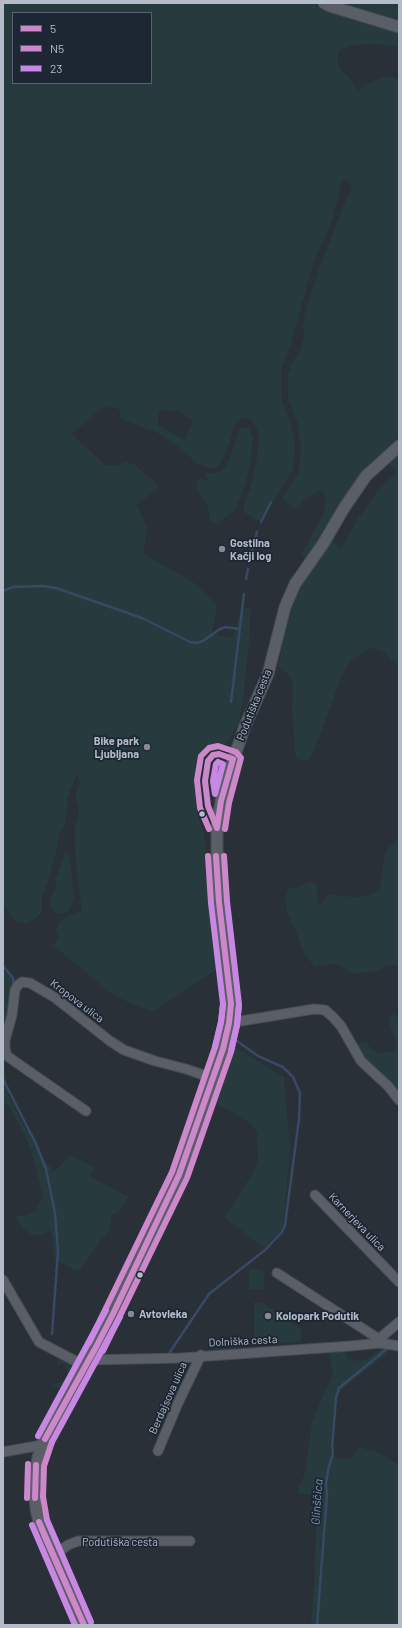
<!DOCTYPE html>
<meta charset="utf-8">
<style>
body{margin:0}
#map{position:relative;width:402px;height:1628px;overflow:hidden;background:#2a3038;font-family:Barlow,sans-serif}
canvas{display:block}
.frame{position:absolute;inset:0;border:4px solid #b4bcc9;pointer-events:none}
.legend{position:absolute;left:12px;top:12px;width:140px;height:72px;box-sizing:border-box;background:#1d2633;border:1px solid #59626f;margin:0;padding:5px 7px;list-style:none;font-size:12px;color:#b4bcc9}
.legend li{display:flex;align-items:center;gap:8px;height:20px}
.legend b{width:20px;border:1px solid #59626f}
</style>
<div id="map">
<canvas width="402" height="1628"></canvas>
<div class="frame"></div>
<ul class="legend">
<li><b style="height:5px;background:#cc88cb"></b>5</li>
<li><b style="height:5px;background:#cc88cb"></b>N5</li>
<li><b style="height:5px;background:#c787e3"></b>23</li>
</ul>
</div>
<script>
const context = document.querySelector('canvas').getContext('2d');
context.lineJoin = 'round';
function fillPath(path, color) { context.fillStyle = color; context.fill(path, 'evenodd'); }
const toPath = rows => new Path2D(rows.map(r => 'M' + r).join(''));
function strokePath(path, color, width, dash) { context.strokeStyle = color; context.lineWidth = width; context.lineCap = dash ? 'butt' : 'round'; context.setLineDash(dash || []); context.stroke(path); }
function write(font, color, halo, rows, align = 'center') {
  context.font = font + ' Barlow,sans-serif'; context.lineWidth = 3.5; context.setLineDash([]); context.textBaseline = 'middle'; context.strokeStyle = halo; context.fillStyle = color; for (const [text, x, y, turn = 0] of rows) {
    context.save(); context.translate(x, y); context.rotate((+turn || 0) * Math.PI / 180); context.textAlign = isNaN(turn) ? turn : align; if (halo) context.strokeText(text, 0, 0); context.fillText(text, 0, 0); context.restore();
  }
}
fillPath(toPath([
 [3,3,314,3,317,6,331,12,399,30,399,47,376,44,352,45,339,51,337,59,342,72,348,76,358,91,366,85,384,77,399,78,399,436,392,444,361,472,336,508,326,529,308,557,304,557,302,553,324,512,326,499,322,491,317,492,307,497,299,506,294,509,282,499,299,471,301,446,297,422,288,398,288,374,292,362,300,351,304,338,303,324,307,306,319,269,345,202,353,186,343,178,332,221,313,264,291,343,281,371,282,400,291,424,295,446,293,469,263,519,258,521,244,512,244,505,253,479,257,458,259,438,256,426,250,419,244,418,239,420,234,425,229,444,221,462,217,467,209,468,196,463,184,451,158,433,125,421,120,417,120,410,114,407,101,408,72,434,105,465,116,466,126,462,134,464,159,486,137,505,147,529,143,553,194,583,217,606,212,634,233,638,241,607,250,609,250,633,243,699,239,723,227,743,204,751,201,755,196,768,196,789,198,815,204,836,222,966,153,1011,132,1004,112,994,53,945,58,938,58,932,56,930,59,923,66,917,82,911,77,873,75,847,75,827,78,818,79,808,75,795,80,782,77,775,68,797,65,825,59,834,56,852,45,891,42,895,42,911,37,917,27,924,21,923,15,921,5,907,3,901],
 [13,13,151,13,151,83,13,83],
 [158,410,178,411,193,420,185,440,158,425],
 [343,3,399,3,399,21,378,14],
 [247,427,250,430,253,439,249,470,242,494,236,509,217,524,213,523,210,520,208,506,206,502,199,494,196,482,199,478,208,481,206,473,217,473,223,470,229,460,238,434,241,428],
 [399,454,399,668,384,652,371,648,352,659,343,673,313,753,308,760,301,761,296,758,295,749,292,705,293,693,292,680,289,675,278,666,283,641,292,607,299,586,318,563,331,540,341,549,357,520,376,493,396,473,388,463],
 [216,762,222,763,223,766,215,799,212,795,210,781,212,766],
 [399,839,399,967,395,965,386,966,376,971,360,973,351,973,340,965,329,964,315,967,304,953,296,931,287,913,285,898,289,888,298,888,310,881,317,884,317,902,321,904,329,894,352,897,370,895,380,889,385,852,396,840],
 [65,852,68,853,70,858,74,896,71,907,67,912,59,914,56,913,52,909,50,904,53,892,56,887,56,878],
 [3,970,11,976,13,989,11,1008,3,1033],
 [394,1014,399,1019,399,1095,367,1063,357,1046,360,1042,365,1043,368,1044,371,1050,374,1049,379,1054,394,1051,397,1047,389,1021,390,1016],
 [235,1047,284,1077,290,1148,285,1209,282,1229,264,1248,225,1218,258,1164,257,1133,252,1125,233,1112,209,1102,227,1052,233,1053],
 [3,1054,9,1097,27,1131,33,1132,44,1159,54,1172,70,1155,95,1168,90,1176,128,1197,118,1213,112,1214,109,1230,78,1272,55,1259,51,1230,39,1235,33,1236,22,1227,15,1216,26,1216,36,1211,40,1200,44,1198,31,1151,25,1136,11,1109,3,1101],
 [249,1268,264,1272,264,1289,249,1290],
 [254,1302,263,1303,301,1329,301,1342,254,1345],
 [387,1346,389,1349,388,1351,382,1358,342,1389,338,1397,334,1415,330,1447,332,1455,340,1459,354,1457,359,1447,377,1452,399,1465,399,1625,311,1625,314,1586,317,1505,314,1498,310,1495,301,1494,297,1492,305,1473,312,1422,323,1396,333,1375,329,1351,347,1352,347,1358,357,1361,365,1360,384,1347],
 [61,1358,70,1362,74,1373,68,1384,60,1388,52,1386,65,1379,68,1372,63,1363,58,1366,58,1361]
]), '#273a3e');
strokePath(toPath([
 [261,522,271,502],
 [249,563,257,532],
 [246,579,248,569],
 [3,591,13,587,42,586,56,588,142,618,190,642,196,643,203,641,220,629,226,627,239,629],
 [231,702,244,594],
 [3,966,13,978,13,988],
 [3,1079,36,1144,46,1169,55,1213,58,1251,52,1334],
 [170,1352,209,1294,265,1250,282,1232,285,1225,299,1119,300,1093,293,1077,283,1067,258,1056,237,1041],
 [317,1625,327,1494,326,1483,329,1466,333,1454,332,1447,336,1398,339,1388,389,1347]
]), '#384963', 2.5);
const minor = toPath([
 [229,1023,314,1009,325,1010,333,1017,341,1026,361,1061,388,1086,399,1100],
 [86,1111,7,1056,5,1049,5,1040,12,1015,15,990,18,985,22,982,30,983,54,997,110,1041,124,1050,155,1061,186,1069,212,1078],
 [315,1195,399,1282],
 [277,1273,379,1339],
 [3,1280,39,1342,85,1366],
 [380,1343,379,1339,399,1322],
 [88,1360,181,1358,350,1346,380,1343,399,1346],
 [158,1451,178,1403,201,1355],
 [3,1452,42,1445],
 [53,1556,68,1545,78,1541,190,1541]
]);
const tertiary = toPath([
 [324,3,330,6,399,27],
 [84,1625,39,1522,36,1509,34,1487,38,1457,48,1432,113,1314,165,1206,179,1175,223,1049,229,1023,231,1004,217,878,217,828,221,801,228,775,245,726,268,674,285,607,295,584,323,544,344,508,366,476,399,446]
]);
strokePath(minor, '#484c53', 11);
strokePath(tertiary, '#484c53', 13);
strokePath(minor, '#5a5e66', 9);
strokePath(tertiary, '#5a5e66', 11);
strokePath(toPath([
 [219,754,233,759,221,801,217,828,208,806,205,781,208,761,213,755,219,754],
 [216,856,219,902],
 [216,856,219,902],
 [219,902,231,1004],
 [219,902,231,1004],
 [223,1049,229,1023,231,1004],
 [179,1175,223,1049],
 [179,1175,223,1049],
 [113,1314,179,1175],
 [113,1314,179,1175],
 [96,1347,113,1314],
 [45,1439,96,1347],
 [45,1439,96,1347],
 [35,1498,36,1465],
 [35,1498,36,1465],
 [39,1522,84,1625,45,1537,39,1522]
]), '#cc88cb', 6);
strokePath(toPath([
 [209,829,200,808,197,780,201,756,209,748,218,746,236,752,241,758,229,803,225,829],
 [208,856,211,903],
 [224,856,227,901],
 [89,1343,172,1172,215,1047,221,1022,223,1004],
 [103,1351,187,1178,231,1052,237,1025,239,1005],
 [27,1498,28,1464],
 [47,1520,43,1497,44,1466,52,1442]
]), '#cc88cb', 6);
strokePath(toPath([
 [218,762,223,764,215,794,213,781,216,764,218,762],
 [227,901,239,1004],
 [211,903,223,1004,221,1022,215,1047],
 [231,1051,237,1025,239,1004],
 [38,1436,106,1310],
 [52,1442,120,1317],
 [47,1520,91,1622],
 [32,1525,75,1625]
]), '#c787e3', 6);
for (const [x, y, r, color] of [
 [222,549,4,"#848b96"],
 [147,747,4,"#848b96"],
 [202,814,3.5,"#b4bcc9"],
 [140,1275,3.5,"#b4bcc9"],
 [131,1314,4,"#848b96"],
 [268,1316,4,"#848b96"]
]) { const dot = new Path2D(); dot.arc(x, y, r, 0, 2 * Math.PI); context.fillStyle = color; context.fill(dot); strokePath(dot, '#1d2633', 1.5); }
write('bold 11px', '#b4bcc9', '#1d2633', [
 ["Gostilna",230,543],
 ["Kačji log",230,556],
 ["Bike park",139,741,"right"],
 ["Ljubljana",139,754,"right"],
 ["Avtovleka",139,1314],
 ["Kolopark Podutik",276,1316]
], 'left');
write('11px', '#b4bcc9', '#1d2633', [
 ["Podutiška cesta",254,705,-68],
 ["Kropova ulica",77,1001,37],
 ["Karnerjeva ulica",357,1222,46],
 ["Dolniška cesta",243,1341,-3],
 ["Berdajsova ulica",168,1398,-66],
 ["Podutiška cesta",120,1542]
]);
write('italic 12px', '#7c92b1', '#1d2633', [
 ["Glinščica",317,1502,-86]
]);
</script>
